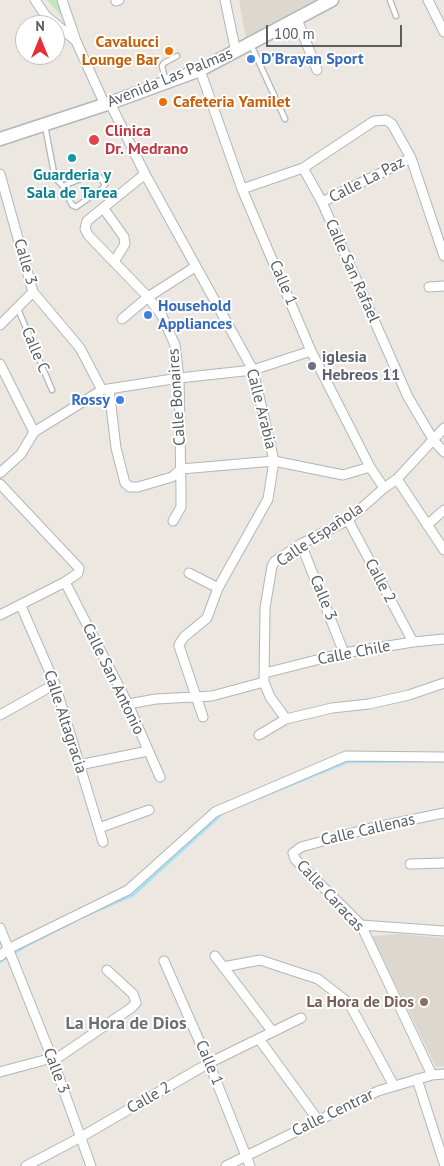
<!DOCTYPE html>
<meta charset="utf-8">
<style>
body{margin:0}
#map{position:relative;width:444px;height:1166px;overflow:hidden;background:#ece8e1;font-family:"PT Sans",sans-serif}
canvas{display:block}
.north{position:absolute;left:15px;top:15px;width:50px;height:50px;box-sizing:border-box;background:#fff;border:1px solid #bdbfc0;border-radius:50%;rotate:0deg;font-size:14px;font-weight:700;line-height:20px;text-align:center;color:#5a5e62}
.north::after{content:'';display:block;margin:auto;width:18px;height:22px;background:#e3303a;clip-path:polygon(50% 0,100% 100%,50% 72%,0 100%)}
.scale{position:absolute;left:266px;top:25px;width:136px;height:22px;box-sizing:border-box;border:2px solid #5a5e62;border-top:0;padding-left:6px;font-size:15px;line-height:18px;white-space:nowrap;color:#5a5e62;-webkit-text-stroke:4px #fff;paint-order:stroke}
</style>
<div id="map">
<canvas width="444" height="1166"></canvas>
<div class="north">N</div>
<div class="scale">100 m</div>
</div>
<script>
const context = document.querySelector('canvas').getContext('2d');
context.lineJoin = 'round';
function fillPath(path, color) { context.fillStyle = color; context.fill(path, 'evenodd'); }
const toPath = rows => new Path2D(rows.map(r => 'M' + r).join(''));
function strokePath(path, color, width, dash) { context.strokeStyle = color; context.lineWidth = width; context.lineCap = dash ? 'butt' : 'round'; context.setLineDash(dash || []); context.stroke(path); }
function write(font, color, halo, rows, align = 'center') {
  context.font = font + ' "PT Sans",sans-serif'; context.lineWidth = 4; context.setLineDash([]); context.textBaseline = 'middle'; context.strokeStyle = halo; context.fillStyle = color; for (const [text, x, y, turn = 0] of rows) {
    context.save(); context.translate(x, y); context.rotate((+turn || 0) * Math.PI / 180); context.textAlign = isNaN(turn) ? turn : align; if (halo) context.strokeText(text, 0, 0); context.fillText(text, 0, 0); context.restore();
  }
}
fillPath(toPath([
 [239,0,318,0,246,38],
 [399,934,444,938,444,1066,436,1067,372,936]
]), '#dcd7cf');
fillPath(toPath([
 [47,0,57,0,64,19]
]), '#c3e4be');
strokePath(toPath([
 [239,806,347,762,444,761],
 [80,918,133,895,223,813],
 [0,962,26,946,73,922]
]), '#a1e1fc', 2.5);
const lane = toPath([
 [390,0,396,16],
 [251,45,285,119],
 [166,82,162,66,164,63,177,56],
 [45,126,55,178,63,186,72,205,76,207,103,188,105,184,98,175,93,174,63,186],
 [18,309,52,390]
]);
const street = toPath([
 [35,0,46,16,75,40],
 [62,0,76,41,105,105],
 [225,0,236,52],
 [428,0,444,32],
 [116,1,119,0],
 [297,19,317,70],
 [200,70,242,189,311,351,370,467,384,488],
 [110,103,145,174,253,370,274,461,268,499,218,588,207,618,184,637,180,643,179,646,203,717],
 [303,168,322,202,408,397,434,441,444,452],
 [0,174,33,292,80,348,102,390],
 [145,174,87,221,85,229,89,236,148,297,162,316,175,345,179,378,181,489,181,507,173,521],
 [242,189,303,168,374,121,386,120,392,124,411,158,444,256],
 [322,202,411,158],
 [104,209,124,237,125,244,114,262],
 [429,287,444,286],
 [122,319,148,297,195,267],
 [0,325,33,292],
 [0,364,34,432],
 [109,389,116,448,125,483,130,487,138,487,172,477,181,469,274,461,343,475,370,467],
 [0,473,21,454,34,432,102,390,179,378,253,370,311,351],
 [397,479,444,550],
 [0,484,79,568,78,573,65,582,0,615],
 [348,520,413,642],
 [427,525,444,510],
 [301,544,344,653],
 [189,573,218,588],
 [65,582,128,704,160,777],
 [21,606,55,684,103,842],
 [265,673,344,653,413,642,444,639],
 [128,704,156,699,212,696,264,682],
 [0,715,55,684],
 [286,719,270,697,264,682,265,608,272,566,275,561,301,544,348,520,384,488,397,479,444,428],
 [259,735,286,719,332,708,369,704,409,695,444,683],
 [79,765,148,751],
 [99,828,149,810],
 [410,864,444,863],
 [361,925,444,931],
 [0,928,52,1058,91,1166],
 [0,956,8,949,128,890,215,812,346,756,444,757],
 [215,956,272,1031],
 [164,961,209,1063,250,1166],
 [223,967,260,960,318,979,349,1003,394,1086],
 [259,1039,318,1120],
 [53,1061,131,1008,136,1003,133,994,107,970],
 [0,1072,52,1058],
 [432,1075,361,925,295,859,293,853,301,847,367,829,444,813],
 [417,1079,444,1163],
 [26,1166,81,1137,209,1063,301,1018],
 [226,1166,378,1091,432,1075,444,1074]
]);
const secondary = toPath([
 [0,139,110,103,200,70,332,0]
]);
strokePath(lane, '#b2b5b9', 7);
strokePath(street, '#b2b5b9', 11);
strokePath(secondary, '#b3b7bc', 15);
strokePath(lane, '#fff', 4.5);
strokePath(street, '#fff', 9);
strokePath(secondary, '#fff', 12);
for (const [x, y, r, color] of [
 [169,51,5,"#e8710a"],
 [251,59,5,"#3f7fe0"],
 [163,102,5,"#e8710a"],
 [94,140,6,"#e0444e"],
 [72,158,5,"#0f9aa8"],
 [148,315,5,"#3f7fe0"],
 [312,366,5,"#6b7280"],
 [120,400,5,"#3f7fe0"],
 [424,1002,5,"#8d6e63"]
]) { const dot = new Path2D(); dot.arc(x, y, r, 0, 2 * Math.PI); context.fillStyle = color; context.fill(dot); strokePath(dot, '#fff', 2); }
write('bold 16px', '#c56008', '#fff', [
 ["Cavalucci",159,42],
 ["Lounge Bar",159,60],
 ["Cafeteria Yamilet",173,102,"left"]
], 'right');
write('bold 16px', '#366cbe', '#fff', [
 ["D'Brayan Sport",261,59],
 ["Household",158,306],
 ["Appliances",158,324],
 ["Rossy",110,400,"right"]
], 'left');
write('16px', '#5a5e62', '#fff', [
 ["Avenida Las Palmas",170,78,-22],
 ["Calle La Paz",367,180,-27],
 ["Calle 3",25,262,74],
 ["Calle San Rafael",352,271,66],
 ["Calle 1",283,283,67],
 ["Calle C",35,350,67],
 ["Calle Bonaires",177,397,-94],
 ["Calle Arabia",261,409,76],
 ["Calle Española",320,535,-34],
 ["Calle 2",380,581,62],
 ["Calle 3",323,598,68],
 ["Calle Chile",354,653,-11],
 ["Calle San Antonio",113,679,64],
 ["Calle Altagracia",65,722,72],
 ["Calle Callenas",368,830,-13],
 ["Calle Caracas",330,896,47],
 ["Calle 1",209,1063,67],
 ["Calle 3",56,1071,69],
 ["Calle 2",149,1098,-30],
 ["Calle Centrar",333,1113,-26]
]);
write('bold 16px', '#be3a42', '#fff', [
 ["Clinica",105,131],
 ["Dr. Medrano",105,149]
], 'left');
write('bold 16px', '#0d838f', '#fff', [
 ["Guarderia y",72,175],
 ["Sala de Tarea",72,193]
]);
write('bold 16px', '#5b616d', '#fff', [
 ["iglesia",322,357],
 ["Hebreos 11",322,375]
], 'left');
write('bold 16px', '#785e54', '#fff', [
 ["La Hora de Dios",414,1002]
], 'right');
write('bold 18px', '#6b7074', '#fff', [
 ["La Hora de Dios",126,1024]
]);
</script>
